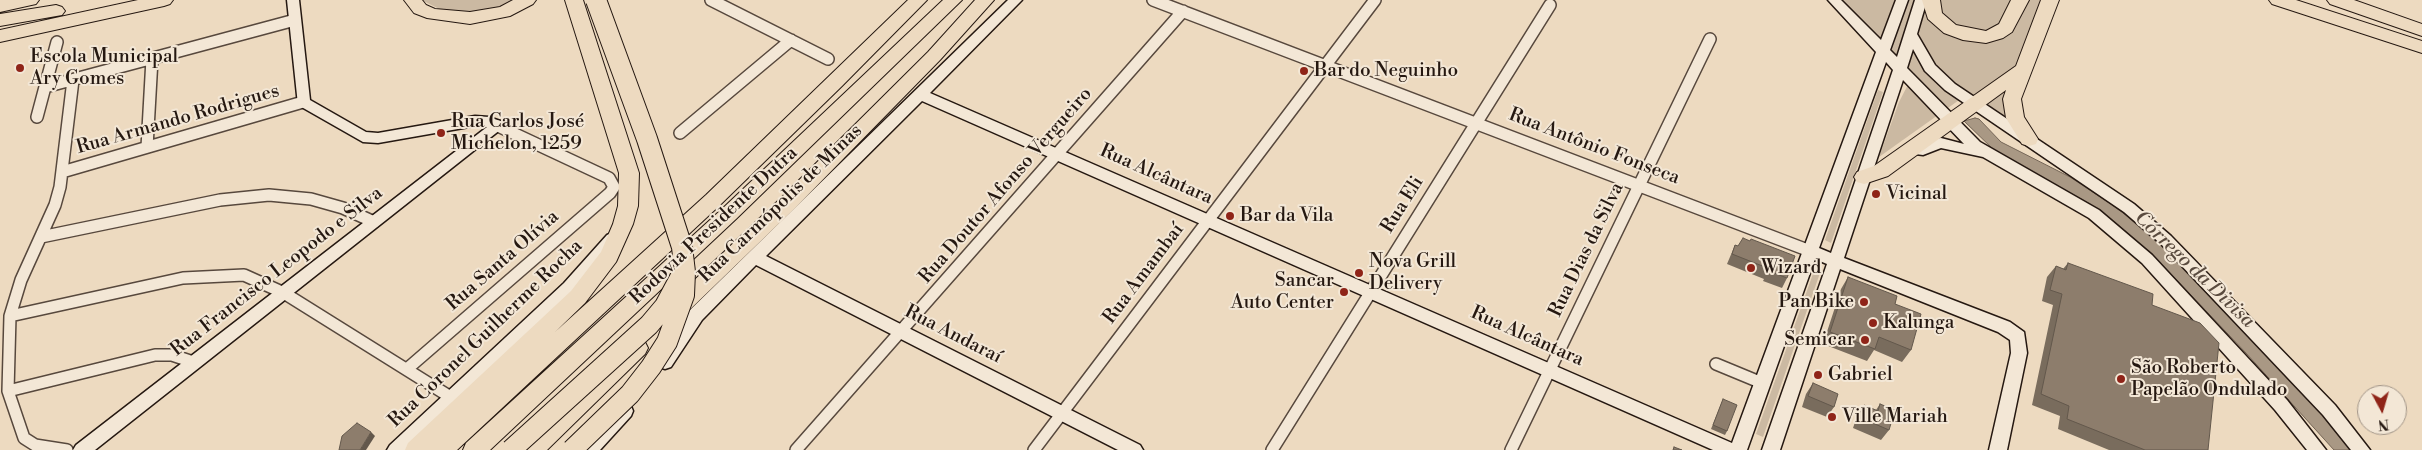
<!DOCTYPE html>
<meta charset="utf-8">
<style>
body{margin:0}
#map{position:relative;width:2422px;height:450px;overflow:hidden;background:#eddac0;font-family:"Libre Bodoni",serif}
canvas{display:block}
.north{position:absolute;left:2357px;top:385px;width:50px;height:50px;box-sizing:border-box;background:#f3e7d6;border:1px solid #a19487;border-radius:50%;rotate:174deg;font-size:14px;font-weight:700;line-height:20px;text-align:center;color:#251811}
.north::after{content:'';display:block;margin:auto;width:18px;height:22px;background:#8f2418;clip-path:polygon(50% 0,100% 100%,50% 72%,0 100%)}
</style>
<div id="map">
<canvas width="2422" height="450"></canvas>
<div class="north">N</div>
</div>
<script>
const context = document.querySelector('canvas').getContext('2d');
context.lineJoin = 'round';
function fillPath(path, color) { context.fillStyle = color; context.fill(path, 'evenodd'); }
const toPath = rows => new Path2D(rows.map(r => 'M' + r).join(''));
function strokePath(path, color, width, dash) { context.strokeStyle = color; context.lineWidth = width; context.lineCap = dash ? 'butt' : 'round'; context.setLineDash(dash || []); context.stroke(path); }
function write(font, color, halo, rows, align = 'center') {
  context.font = font + ' "Libre Bodoni",serif'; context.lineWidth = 4; context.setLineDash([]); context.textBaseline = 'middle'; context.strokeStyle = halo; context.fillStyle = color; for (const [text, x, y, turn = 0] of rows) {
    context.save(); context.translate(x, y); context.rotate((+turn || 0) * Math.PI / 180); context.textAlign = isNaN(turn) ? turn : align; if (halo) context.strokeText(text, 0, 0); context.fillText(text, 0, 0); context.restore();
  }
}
fillPath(toPath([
 [422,0,517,0,503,7,472,13,441,10],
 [1840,0,2044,0,2008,120,1969,93,1879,157,1899,102,1914,73],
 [1878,90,1883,92,1831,243,1825,240],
 [1814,271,1820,273,1763,437,1756,434]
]), '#cbb9a2');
const water = toPath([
 [1975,118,1979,119,2001,142,2070,177,2111,204,2147,231,2188,271,2357,450,2334,450,2246,353,2153,255,2117,224,2090,204,1995,151,1964,121,1975,118]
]);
fillPath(water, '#a99884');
strokePath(water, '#746556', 1);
const street = toPath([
 [711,0,828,59],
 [1153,0,1810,251],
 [45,87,295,20],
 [37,117,57,42],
 [680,133,791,40],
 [147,147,152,59],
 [62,172,303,102],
 [41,237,220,200,269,195,311,199,343,208,374,222],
 [10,316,183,278,244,275,284,293,452,398],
 [1716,364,1762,383],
 [407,369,610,193,614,187,609,178,498,126],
 [8,391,155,355,172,355,193,362],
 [67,450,35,445,24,438,8,391,10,316,21,280,55,205,60,187,73,80],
 [796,450,1183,11],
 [1034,450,1375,0],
 [1272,450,1550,5],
 [1511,450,1710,39]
]);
const secondary = toPath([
 [287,0,299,0,310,100,366,132,378,133,475,116,489,117,503,122,505,126,95,450,73,450,76,445,487,127,475,126,378,143,363,142,298,105,287,0],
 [1008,0,1022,0,930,93,1732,443,1876,52,1828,0,1841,0,1881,40,1896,0,1908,0,1890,50,1897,57,1915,0,1927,0,1917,34,1935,65,1955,84,2134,204,2171,236,2335,405,2370,450,2351,450,2323,415,2161,244,2124,212,1945,90,1925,71,1913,49,1907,68,1980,142,2099,210,2152,255,2287,400,2326,450,2307,450,2275,410,2142,263,2089,218,1983,157,1941,148,1923,155,1907,153,1905,149,1907,145,1921,145,1933,139,1941,138,1964,144,1903,80,1844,258,2010,322,2024,332,2027,353,2007,450,1989,450,2011,353,2010,340,1998,332,1840,269,1780,450,1762,450,1827,264,1815,259,1747,450,1713,450,922,101,766,256,1140,445,1143,450,1118,450,756,265,702,320,671,367,665,369,659,367,657,362,659,357,690,310,1008,0],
 [1886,62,1893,70,1831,253,1819,248,1886,62],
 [612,233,617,235,620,239,617,243,576,291,408,450,387,450,390,445,564,283,607,235,612,233],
 [625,404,631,406,633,411,631,416,600,450,580,450,619,406,625,404]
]);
const highway = toPath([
 [0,0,39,0,36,4,0,12,0,0],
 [138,0,173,0,170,4,164,6,0,42,0,30,138,0],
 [404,0,422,0,426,5,435,9,470,12,500,7,513,0,536,0,533,4,510,16,470,24,427,18,414,13,404,0],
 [565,0,583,0,639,173,638,206,633,224,616,262,585,303,555,332,706,195,908,0,927,0,842,86,720,205,457,450,405,450,408,443,571,291,601,252,613,224,618,206,619,173,565,0],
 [943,0,962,0,736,219,490,450,463,450,466,443,722,209,943,0],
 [975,0,994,0,940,60,795,208,681,318,674,321,667,318,663,312,667,306,781,198,928,52,975,0],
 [1922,0,1940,0,1942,13,1956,25,1986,31,1999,24,2011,0,2029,0,2012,32,2003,38,1986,43,1963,40,1944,33,1928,19,1922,0],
 [2041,0,2059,0,2021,99,2024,117,2038,139,2036,144,2029,146,2022,144,2006,118,2003,99,2006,90,1888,176,1864,184,1857,182,1854,177,1857,172,1874,166,2016,66,2041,0],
 [2269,0,2296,0,2422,41,2422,53,2272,4,2269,0],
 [2327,0,2354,0,2422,24,2422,36,2330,4,2327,0],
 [56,5,62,7,65,11,62,15,0,26,0,14,56,5],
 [637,339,645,342,648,348,645,354,547,450,521,450,524,443,629,342,637,339]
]);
strokePath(street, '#57483d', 14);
strokePath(secondary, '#251811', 3);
strokePath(highway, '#251811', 2);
strokePath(street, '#f3e7d6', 11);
fillPath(secondary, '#f3e7d6');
fillPath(highway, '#eddac0');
const highwayBridge = toPath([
 [511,450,649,325,665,306,680,278],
 [572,450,630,394,651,367,667,342,684,295,685,272,682,247,647,139,596,0]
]);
strokePath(highwayBridge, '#251811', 22, []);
strokePath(highwayBridge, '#eddac0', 20);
fillPath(toPath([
 [1735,245,1738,246,1787,278,1782,288,1763,281,1764,279,1727,264],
 [2068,263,2152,305,2208,450,2109,450,2058,429,2060,416,2032,405,2053,305,2042,301,2047,277,2056,266,2063,269],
 [1848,277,1895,304,1911,350,1902,362,1874,350,1867,361,1823,344,1841,289],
 [1813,383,1834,407,1827,417,1802,407,1806,394],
 [1723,399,1727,431,1725,435,1711,429],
 [1880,404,1889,430,1881,440,1853,428,1857,416,1864,405,1876,410]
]), '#796c5d');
fillPath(toPath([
 [371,432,375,436,366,450,360,450]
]), '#63584c');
const building = toPath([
 [1743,238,1750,241,1751,239,1795,256,1787,278,1769,271,1770,269,1732,254,1735,245,1738,246,1743,238],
 [2068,263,2153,294,2152,305,2200,323,2219,343,2208,450,2145,450,2067,419,2069,406,2041,394,2062,294,2050,290,2056,266,2066,270,2068,263],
 [1848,277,1897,296,1895,304,1921,314,1911,350,1879,337,1875,349,1830,332,1848,277],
 [1813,383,1838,394,1834,407,1808,396,1813,383],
 [1723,399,1737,405,1727,431,1713,425,1723,399],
 [1880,404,1895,410,1889,430,1861,418,1864,405,1878,411,1880,404],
 [357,423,371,432,360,450,339,450,342,436,357,423],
 [1674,447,1682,450,1673,450,1674,447]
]);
fillPath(building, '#8d7d6c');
strokePath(building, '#63584c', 1);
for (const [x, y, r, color] of [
 [20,68,5,"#8f2418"],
 [1304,71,5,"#8f2418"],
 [441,133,5,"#8f2418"],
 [1876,194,5,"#8f2418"],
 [1230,216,5,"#8f2418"],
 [1751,268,5,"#8f2418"],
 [1359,273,5,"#8f2418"],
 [1344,292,5,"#8f2418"],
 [1864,302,5,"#8f2418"],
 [1873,323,5,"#8f2418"],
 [1865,340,5,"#8f2418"],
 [1818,375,5,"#8f2418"],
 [2121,379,5,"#8f2418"],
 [1832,417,5,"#8f2418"]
]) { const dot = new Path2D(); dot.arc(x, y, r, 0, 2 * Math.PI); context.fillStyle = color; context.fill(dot); strokePath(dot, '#f3e7d6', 2); }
write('19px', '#251811', '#f3e7d6', [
 ["Escola Municipal",30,57],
 ["Ary Gomes",30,79],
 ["Bar do Neguinho",1314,71],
 ["Rua Carlos José",451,122],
 ["Michelon, 1259",451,144],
 ["Vicinal",1886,194],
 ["Bar da Vila",1240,216],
 ["Nova Grill",1369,262],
 ["Delivery",1369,284],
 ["Wizard",1761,268],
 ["Sancar",1334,281,"right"],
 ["Auto Center",1334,303,"right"],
 ["Pan Bike",1854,302,"right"],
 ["Kalunga",1883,323],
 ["Semicar",1855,340,"right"],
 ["São Roberto",2131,368],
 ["Papelão Ondulado",2131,390],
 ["Gabriel",1828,375],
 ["Ville Mariah",1842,417]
], 'left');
write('19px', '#251811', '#f3e7d6', [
 ["Rua Armando Rodrigues",178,120,-16],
 ["Rua Antônio Fonseca",1594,147,21],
 ["Rua Alcântara",1156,175,24],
 ["Rua Doutor Afonso Vergueiro",1006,186,-49],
 ["Rua Carmópolis de Minas",781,204,-44],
 ["Rua Eli",1403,205,-58],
 ["Rodovia Presidente Dutra",714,226,-43],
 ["Rua Dias da Silva",1587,250,-64],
 ["Rua Santa Olívia",503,261,-41],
 ["Rua Francisco Leopodo e Silva",277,272,-38],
 ["Rua Amambaí",1144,274,-53],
 ["Rua Coronel Guilherme Rocha",486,334,-44],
 ["Rua Andaraí",953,335,27],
 ["Rua Alcântara",1527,337,24]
]);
write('italic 20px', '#5a4b3f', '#f3e7d6', [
 ["Córrego da Divisa",2194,270,44]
]);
</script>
